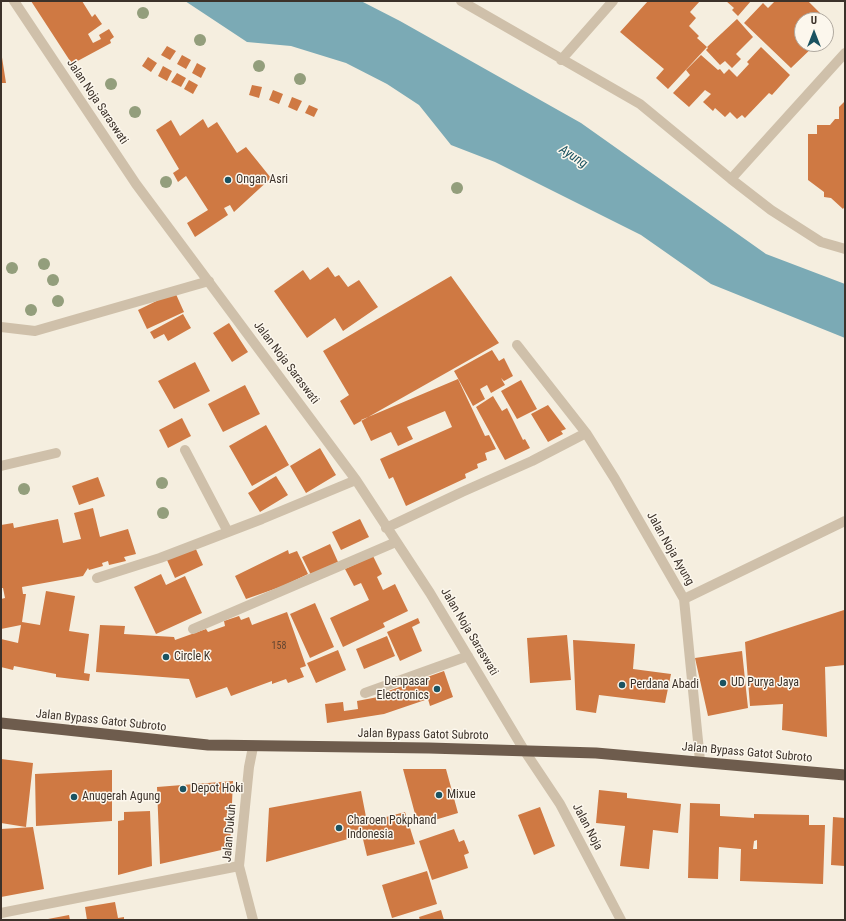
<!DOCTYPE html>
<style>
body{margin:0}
#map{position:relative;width:846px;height:921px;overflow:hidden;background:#f5eedf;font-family:"Roboto Condensed",sans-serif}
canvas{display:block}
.frame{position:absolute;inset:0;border:2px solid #3c322a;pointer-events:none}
.north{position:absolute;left:794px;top:12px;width:40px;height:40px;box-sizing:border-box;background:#fcf7ed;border:1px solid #afa89f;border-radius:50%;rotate:0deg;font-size:11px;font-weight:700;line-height:16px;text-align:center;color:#3c322a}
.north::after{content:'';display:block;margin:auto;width:14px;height:18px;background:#1b5361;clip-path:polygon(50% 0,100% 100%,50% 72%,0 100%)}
</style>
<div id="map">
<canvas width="846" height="921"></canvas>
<div class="frame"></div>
<div class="north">U</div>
</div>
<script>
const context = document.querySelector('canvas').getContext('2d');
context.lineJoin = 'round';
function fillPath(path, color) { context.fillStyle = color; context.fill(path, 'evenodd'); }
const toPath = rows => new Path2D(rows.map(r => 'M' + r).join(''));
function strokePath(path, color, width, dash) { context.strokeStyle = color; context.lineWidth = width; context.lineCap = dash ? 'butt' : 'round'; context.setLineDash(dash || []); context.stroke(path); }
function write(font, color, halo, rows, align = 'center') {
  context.font = font + ' "Roboto Condensed",sans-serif'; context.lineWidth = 3; context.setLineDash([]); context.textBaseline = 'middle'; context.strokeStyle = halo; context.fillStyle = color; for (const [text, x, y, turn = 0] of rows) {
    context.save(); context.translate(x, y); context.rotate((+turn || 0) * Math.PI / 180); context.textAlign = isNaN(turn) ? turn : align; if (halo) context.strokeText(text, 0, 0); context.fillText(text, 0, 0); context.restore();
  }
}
fillPath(toPath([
 [185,1,361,1,400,21,581,123,766,254,845,284,845,338,711,284,641,235,495,162,451,145,419,105,387,84,346,63,291,46,247,42]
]), '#7baab5');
fillPath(toPath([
 [31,1,82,1,92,17,95,14,102,24,88,34,93,43,101,39,99,35,109,29,114,37,110,40,111,43,72,64],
 [648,1,700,1,690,12,696,18,689,26,699,36,697,38,707,47,668,89,656,78,664,69,620,32],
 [726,1,751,1,738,16,732,10,734,8],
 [775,1,808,1,820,13,815,16,826,17,826,20,802,20,802,44,816,44,791,68,744,23,763,3,768,8],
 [737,19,753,37,736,54,741,59,732,68,725,61,720,65,706,50,708,48,707,47],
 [167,46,176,51,170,60,161,55],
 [761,47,790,75,772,95,769,93,745,118,742,115,737,119,730,112,725,117,715,108,713,111,703,102,711,94,705,90,689,107,673,93,690,75,686,70,701,55,718,70,720,69,724,74,729,69,737,77,749,64,747,62],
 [1,51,6,83,1,83],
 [182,55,191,60,186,69,177,64],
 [148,57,157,63,151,72,142,66],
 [197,63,206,68,201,78,192,73],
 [163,66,172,71,167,81,158,76],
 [177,73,186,78,181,87,171,82],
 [189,80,198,85,193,94,184,89],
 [252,85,262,87,259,98,249,95],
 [273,90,283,94,279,104,269,100],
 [292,97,302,101,297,111,288,107],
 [845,101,845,206,843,209,831,198,824,197,824,192,808,180,808,134,817,134,817,125,830,125,835,119,839,119,839,107],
 [309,105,318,109,314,117,305,113],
 [203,119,208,128,217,122,237,153,246,147,271,178,234,212,230,205,224,208,228,215,195,237,187,223,208,210,186,176,178,182,173,173,179,169,156,130,171,120,180,136],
 [328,267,335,277,339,275,348,287,359,280,378,307,343,331,335,318,307,338,274,291,303,270,310,280],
 [451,276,499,343,354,425,340,401,349,395,323,351],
 [175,292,184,312,147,329,138,310],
 [183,314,191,328,168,341,164,334,154,339,150,332],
 [229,323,248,352,232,362,213,333],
 [492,350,499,361,504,358,513,376,504,381,501,378,505,385,491,393,487,385,480,389,485,399,473,406,454,371],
 [195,362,210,391,174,409,158,381],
 [458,379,485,436,489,435,496,449,485,453,487,460,477,464,478,468,465,474,466,478,406,506,393,477,389,479,380,459,452,427,445,411,407,427,413,439,398,446,391,432,371,441,361,420],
 [521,380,537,409,517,419,501,391],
 [245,385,260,414,223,432,208,404],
 [493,396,502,411,507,408,523,440,525,439,530,448,505,460,476,407],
 [548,405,566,429,561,431,563,434,548,442,531,414],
 [182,418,191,436,168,448,159,430],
 [266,425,289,465,252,486,229,446],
 [320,448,336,475,306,493,290,466],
 [276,476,288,495,260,512,248,493],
 [98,477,105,496,79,505,72,486],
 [93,508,100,537,128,529,136,554,124,557,126,561,109,565,108,561,102,563,103,566,89,570,88,568,83,576,22,587,23,594,26,594,22,622,40,625,46,591,75,596,69,631,89,634,84,673,90,674,89,681,56,677,56,674,14,666,13,670,1,667,1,639,18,643,21,625,1,629,1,599,5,598,3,588,1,588,1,525,13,523,14,528,58,519,63,543,81,539,74,513],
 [360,519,369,537,341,550,332,532],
 [330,544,338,562,311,575,302,557],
 [195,547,203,565,175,578,167,560],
 [288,550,289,554,297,551,308,574,283,586,246,599,235,576],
 [373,556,382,574,377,577,383,590,395,584,408,611,383,623,385,627,343,647,330,618,369,600,361,583,354,586,345,569],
 [161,574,166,585,185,576,202,613,156,634,134,587],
 [315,603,334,647,310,658,290,614],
 [844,610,845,665,825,667,827,737,782,730,783,704,750,706,745,642],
 [287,612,306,666,300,668,304,677,288,683,286,679,272,684,272,681,231,696,227,687,196,698,189,679,96,672,100,625,125,626,124,634,174,637,175,640,206,629,208,632,225,626,224,621,239,616,241,620,249,617,252,625],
 [418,618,420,623,412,627,422,651,400,661,387,632],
 [567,635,571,680,530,683,527,638],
 [387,636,395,656,364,669,356,649],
 [573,640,635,644,633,669,671,674,665,703,599,695,596,713,576,710],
 [338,650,346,670,316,683,307,663],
 [742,651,748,708,708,716,695,658],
 [444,671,453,697,430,706,428,699,384,714,327,723,325,704,343,702,344,711,358,709,357,701,378,697,377,695],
 [1,759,33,763,26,827,1,823],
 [403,769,446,769,458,813,418,825],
 [112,770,112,821,36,826,35,774],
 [233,781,230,848,160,864,157,787],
 [599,790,627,793,627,798,681,804,678,833,653,830,649,869,620,866,625,826,596,823],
 [361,791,367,822,405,812,415,844,367,856,362,835,266,862,269,808],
 [690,803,720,804,720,816,754,818,754,814,809,815,809,825,825,825,823,884,740,881,741,849,719,847,718,879,688,878],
 [757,840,757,849,753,849,754,841],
 [540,807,555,846,534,855,518,815],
 [150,811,152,866,118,875,118,821,124,820,124,812],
 [833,817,845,818,845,866,831,865],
 [33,827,44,889,1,897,1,829],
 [454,829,459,842,464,840,469,853,464,855,468,868,432,880,419,841],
 [427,871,437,904,392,918,382,885],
 [115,902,118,918,124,917,124,920,87,920,85,907],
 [441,910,444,920,420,920,419,917],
 [69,915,70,920,48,920,48,919]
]), '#cf7943');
strokePath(toPath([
 [14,1,136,184,356,480,430,593,524,750,560,804,621,920],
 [461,1,640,104,731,179,771,210,821,242,845,249],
 [561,60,613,1],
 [731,179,845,53],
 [1,327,35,331,209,281],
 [517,345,586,433,615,479,684,599,700,761],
 [185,450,228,532],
 [1,466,56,453],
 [386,528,462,492,532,461,586,433],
 [97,578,160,558,262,519,356,480],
 [684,599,845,521],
 [193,629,396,542],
 [365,693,468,656],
 [253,747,249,767,239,866,253,920],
 [1,913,239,866]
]), '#cfc0aa', 10);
strokePath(toPath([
 [1,723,208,745,429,748,596,753,845,775]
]), '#6e5c4d', 11);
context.fillStyle = '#939e7c';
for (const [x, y] of [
 [143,13],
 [200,40],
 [259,66],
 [300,79],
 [111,84],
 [135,112],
 [166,182],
 [457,188],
 [44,264],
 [12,268],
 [53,280],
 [58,301],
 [31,310],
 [162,483],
 [24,489],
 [163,513]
]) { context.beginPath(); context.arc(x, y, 6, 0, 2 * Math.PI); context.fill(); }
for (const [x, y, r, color] of [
 [228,180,4,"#1b5361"],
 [166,657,4,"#1b5361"],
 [723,683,4,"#1b5361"],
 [622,685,4,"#1b5361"],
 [437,689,4,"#1b5361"],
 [183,789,4,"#1b5361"],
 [439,795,4,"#1b5361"],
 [74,797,4,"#1b5361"],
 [339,828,4,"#1b5361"]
]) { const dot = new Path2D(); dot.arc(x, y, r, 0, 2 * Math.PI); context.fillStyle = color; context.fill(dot); strokePath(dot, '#fcf7ed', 1.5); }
write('10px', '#614430', null, [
 ["158",279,646]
]);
write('12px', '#3c322a', '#fcf7ed', [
 ["Jalan Noja Saraswati",97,102,56],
 ["Jalan Noja Saraswati",286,363,53],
 ["Jalan Noja Ayung",670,549,60],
 ["Jalan Noja Saraswati",469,632,59],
 ["Jalan Bypass Gatot Subroto",101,721,6],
 ["Jalan Bypass Gatot Subroto",423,735,1],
 ["Jalan Bypass Gatot Subroto",747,753,5],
 ["Jalan Noja",587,827,62],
 ["Jalan Dukuh",230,833,-85]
]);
write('12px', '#3c322a', '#fcf7ed', [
 ["Ongan Asri",236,180],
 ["Circle K",174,657],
 ["Denpasar",429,682,"right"],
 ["Electronics",429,696,"right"],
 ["UD Purya Jaya",731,683],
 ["Perdana Abadi",630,685],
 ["Depot Hoki",191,789],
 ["Mixue",447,795],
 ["Anugerah Agung",82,797],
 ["Charoen Pokphand",347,821],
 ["Indonesia",347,835]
], 'left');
write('italic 13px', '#1b5361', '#fcf7ed', [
 ["Ayung",573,157,33]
]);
</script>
